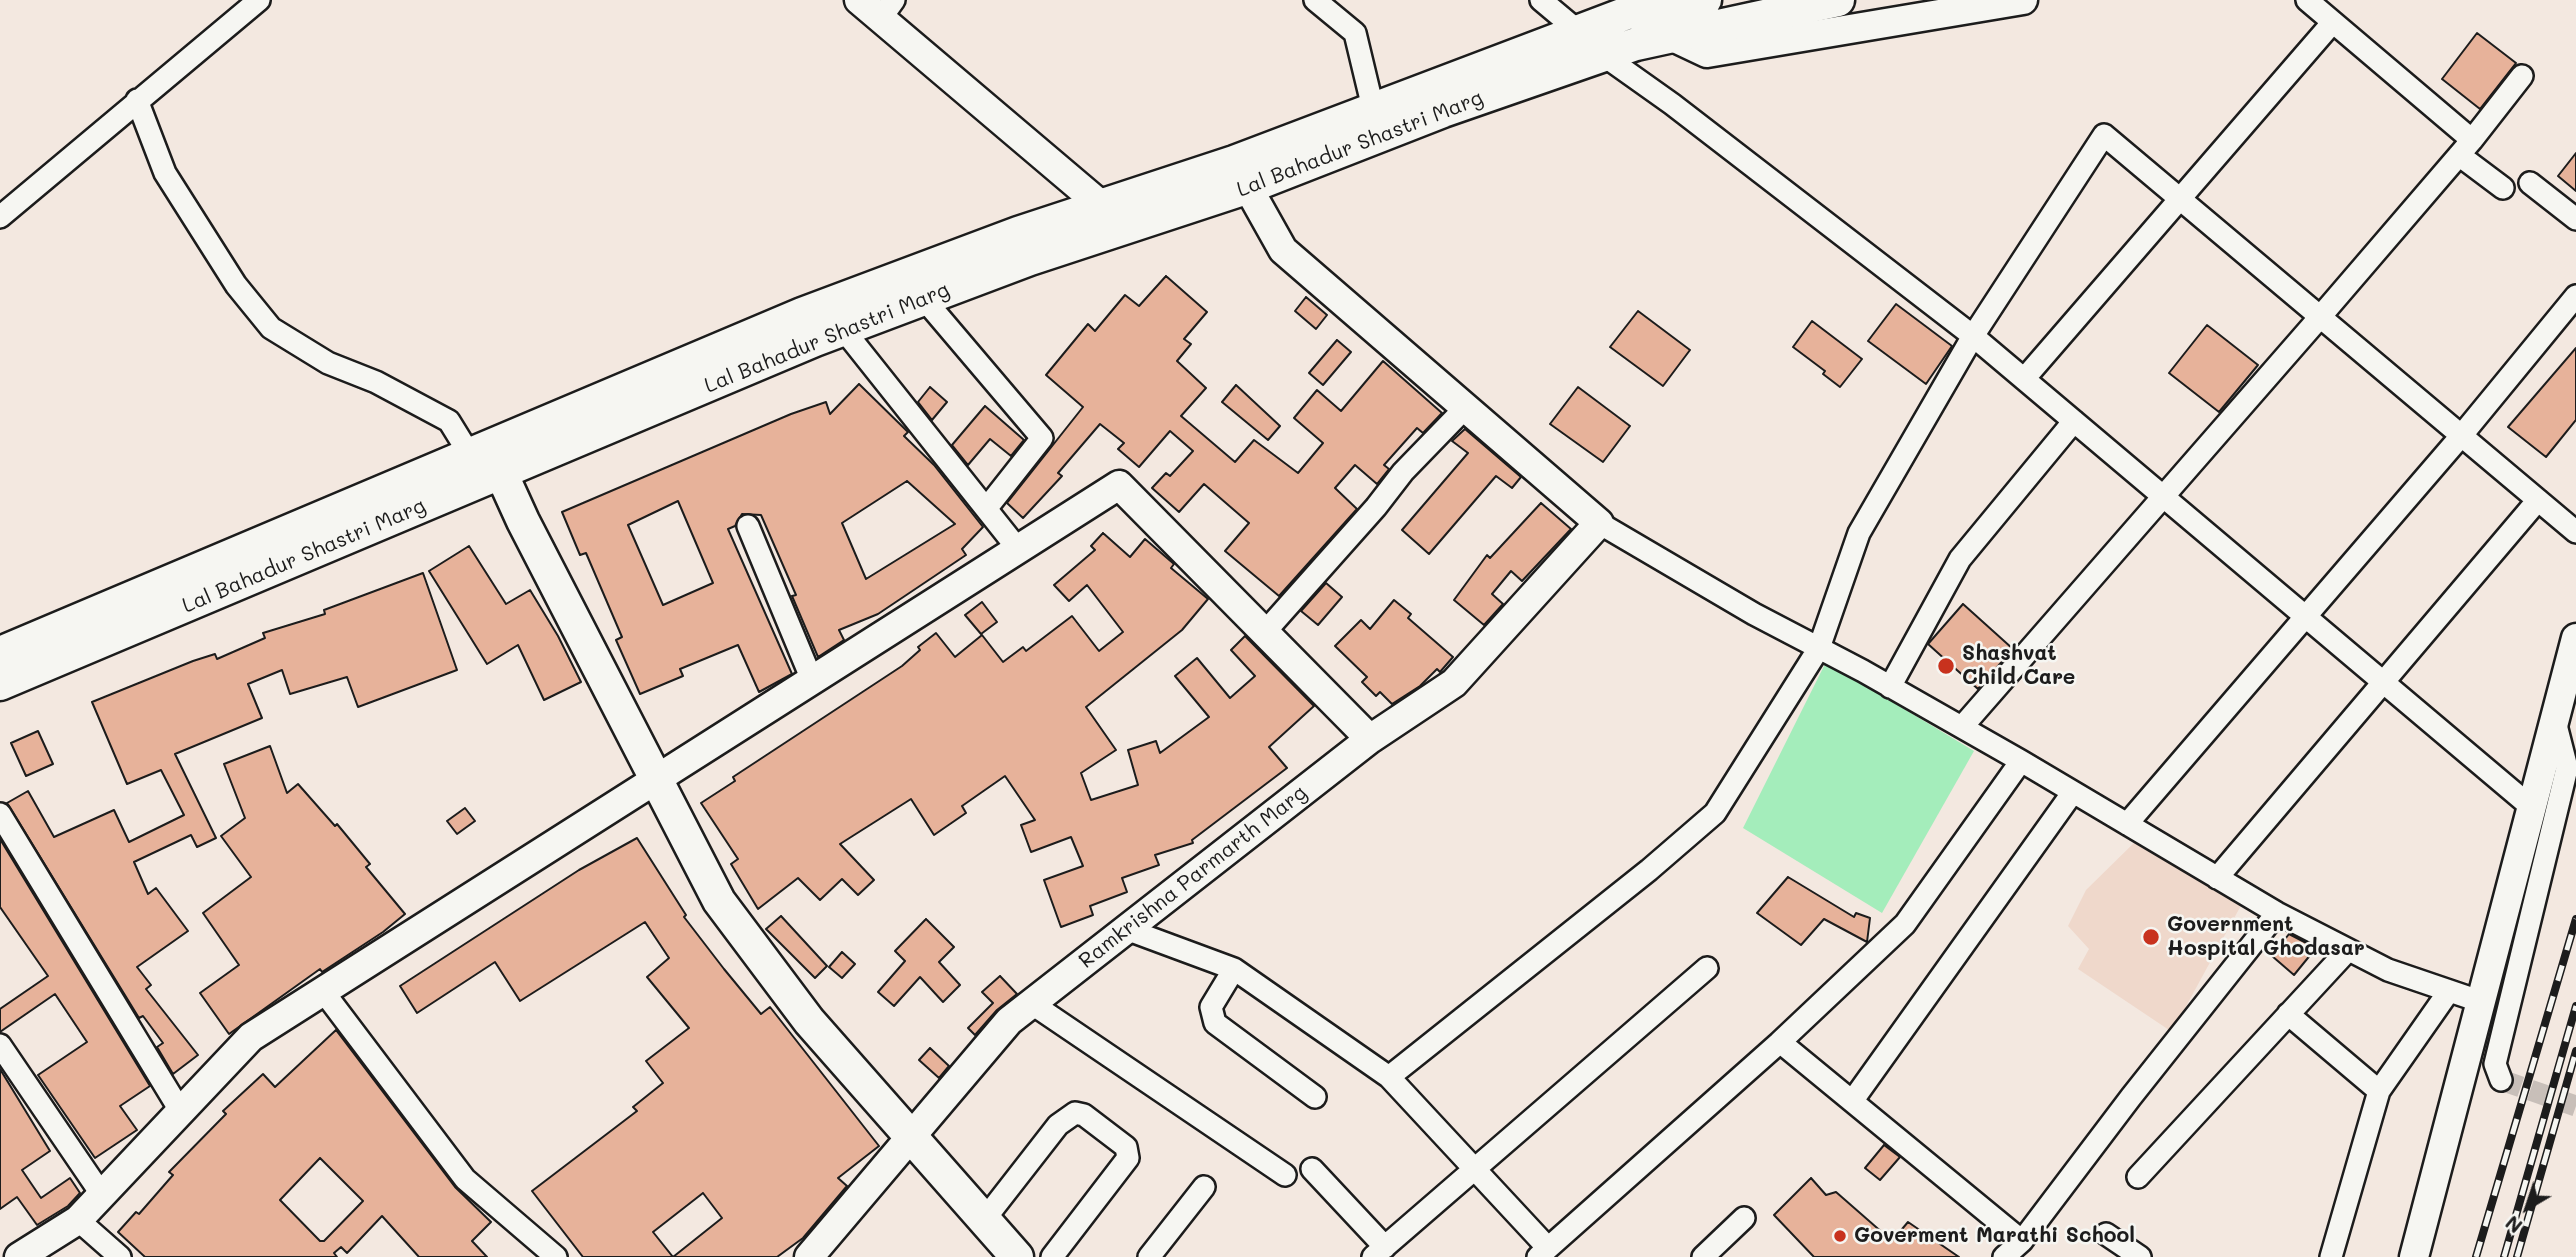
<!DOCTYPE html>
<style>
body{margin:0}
#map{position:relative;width:2576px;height:1257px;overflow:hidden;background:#f3e8e0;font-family:Mali,sans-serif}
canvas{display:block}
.north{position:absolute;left:2492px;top:1173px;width:70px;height:70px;-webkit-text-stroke:5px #f6f6f2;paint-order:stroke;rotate:219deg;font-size:19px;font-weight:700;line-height:28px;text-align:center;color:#1c1c1c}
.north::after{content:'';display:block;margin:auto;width:24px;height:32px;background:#1c1c1c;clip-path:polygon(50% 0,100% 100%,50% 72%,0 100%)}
</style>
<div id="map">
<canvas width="2576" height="1257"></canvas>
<div class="north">N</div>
</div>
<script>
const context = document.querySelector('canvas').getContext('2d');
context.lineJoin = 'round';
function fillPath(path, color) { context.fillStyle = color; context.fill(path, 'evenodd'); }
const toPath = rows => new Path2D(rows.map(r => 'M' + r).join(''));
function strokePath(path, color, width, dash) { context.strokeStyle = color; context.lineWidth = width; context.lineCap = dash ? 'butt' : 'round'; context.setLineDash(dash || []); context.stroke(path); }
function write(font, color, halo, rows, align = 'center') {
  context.font = font + ' Mali,sans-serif'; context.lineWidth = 5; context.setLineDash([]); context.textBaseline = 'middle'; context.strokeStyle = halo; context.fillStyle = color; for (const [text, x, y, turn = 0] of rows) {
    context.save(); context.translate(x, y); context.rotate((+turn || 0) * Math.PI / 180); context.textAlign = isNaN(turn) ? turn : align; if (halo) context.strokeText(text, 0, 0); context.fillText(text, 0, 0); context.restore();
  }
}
fillPath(toPath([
 [2140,837,2244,900,2172,1032,2078,969,2089,949,2068,926,2086,890]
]), '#efd8cb');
fillPath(toPath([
 [1826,662,1974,751,1882,913,1743,828]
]), '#a4edbb');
const building = toPath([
 [2477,33,2516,63,2480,109,2442,79,2477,33],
 [2576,153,2576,191,2558,176,2576,153],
 [1166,276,1207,312,1184,339,1191,344,1177,361,1206,388,1181,416,1235,462,1254,440,1298,473,1323,443,1294,418,1317,390,1341,411,1383,361,1442,413,1423,433,1417,428,1384,465,1389,469,1377,484,1355,465,1335,488,1357,509,1279,596,1225,551,1249,523,1204,484,1179,512,1152,488,1166,473,1170,476,1193,451,1170,431,1139,467,1118,449,1124,443,1100,424,1058,473,1062,476,1023,518,1007,503,1083,407,1046,375,1088,324,1095,331,1125,295,1139,306,1166,276],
 [1306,297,1327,315,1316,329,1295,311,1306,297],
 [1896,304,1952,346,1926,384,1868,341,1896,304],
 [1638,311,1690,350,1663,386,1610,347,1638,311],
 [1812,321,1862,359,1840,387,1823,374,1825,371,1793,347,1812,321],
 [2207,325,2258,365,2219,412,2169,373,2207,325],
 [1337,340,1351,352,1323,385,1309,373,1337,340],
 [2576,348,2576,420,2546,457,2508,427,2576,348],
 [859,384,908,432,904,436,934,465,983,527,962,549,966,555,878,614,839,630,844,640,818,657,792,596,796,595,761,515,742,514,735,526,728,529,792,674,759,692,738,645,680,669,683,676,640,694,616,640,622,637,586,553,580,555,562,512,791,414,826,402,830,414,859,384],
 [907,481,955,524,866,579,842,523,907,481],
 [678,501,713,583,663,605,628,525,678,501],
 [1236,385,1280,426,1268,440,1222,402,1236,385],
 [930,387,947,402,932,420,918,402,930,387],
 [1578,387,1630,426,1603,462,1550,424,1578,387],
 [985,406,1024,440,1011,456,990,439,968,465,952,445,985,406],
 [1465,429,1521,477,1512,488,1496,476,1429,554,1402,530,1468,453,1452,441,1465,429],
 [1541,503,1571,529,1522,581,1511,571,1492,594,1503,604,1484,625,1454,600,1487,555,1490,558,1541,503],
 [1103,533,1130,557,1145,539,1174,564,1171,568,1208,599,1182,630,1086,707,1116,750,1081,773,1091,800,1138,785,1128,750,1156,741,1160,753,1209,717,1175,676,1197,658,1230,698,1255,676,1231,650,1245,636,1314,706,1269,747,1287,768,1192,840,1193,843,1155,855,1159,865,1122,878,1127,892,1090,906,1093,915,1061,927,1044,880,1083,866,1071,837,1031,852,1021,825,1035,820,1005,776,962,806,966,813,934,835,911,799,840,844,874,880,858,895,842,879,820,900,798,878,758,909,731,864,738,859,701,803,735,781,733,777,902,666,920,650,918,647,936,633,955,657,982,635,1003,662,1023,647,1026,651,1072,616,1099,651,1123,632,1087,585,1069,601,1054,585,1095,550,1091,546,1103,533],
 [469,546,506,604,530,590,558,636,581,682,544,700,518,645,487,664,429,571,469,546],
 [423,573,457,670,358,707,347,677,290,694,282,670,248,684,262,718,175,754,216,838,197,847,191,835,134,862,148,894,156,888,188,931,137,967,151,985,146,989,198,1055,173,1074,157,1047,163,1043,143,1016,139,1018,7,803,28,791,54,837,114,810,129,842,184,815,161,770,127,784,92,702,193,661,215,654,217,659,265,638,263,633,325,614,324,610,423,573],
 [1326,583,1342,597,1318,625,1301,611,1326,583],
 [1394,600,1411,614,1408,618,1453,657,1440,672,1437,669,1420,686,1392,704,1380,692,1376,696,1362,682,1367,677,1335,646,1361,620,1370,629,1394,600],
 [982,602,997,622,981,634,965,615,982,602],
 [1963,604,2013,649,1978,689,1928,644,1963,604],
 [38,731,53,764,26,776,11,743,38,731],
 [270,746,287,793,298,784,335,826,337,824,370,864,366,867,405,914,383,932,322,972,320,969,229,1034,200,993,239,965,203,913,251,877,221,836,245,818,224,764,270,746],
 [465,808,475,821,457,834,447,821,465,808],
 [637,838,686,915,684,917,724,969,761,1014,770,1007,879,1146,838,1178,847,1186,803,1238,777,1257,583,1257,532,1191,637,1111,633,1107,663,1083,646,1061,689,1028,647,977,669,958,645,922,520,1001,495,962,417,1013,400,986,579,870,637,838],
 [703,1193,722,1218,673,1257,653,1232,703,1193],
 [0,839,150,1086,120,1106,137,1130,95,1158,38,1075,87,1042,55,994,0,1032,0,1009,48,976,0,907,0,839],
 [1788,877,1854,917,1856,913,1870,918,1867,942,1824,919,1801,945,1757,913,1788,877],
 [781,916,827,966,815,978,766,929,781,916],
 [926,919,954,947,939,962,960,985,943,1002,920,977,894,1006,878,992,905,961,895,951,926,919],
 [2289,934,2316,948,2294,975,2272,956,2289,934],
 [842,952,855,964,842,978,829,967,842,952],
 [1000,976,1017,994,997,1010,975,1035,968,1028,993,1003,982,992,1000,976],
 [336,1030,455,1187,491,1222,472,1241,487,1257,419,1257,382,1216,347,1253,341,1247,334,1253,337,1257,145,1257,118,1232,136,1212,139,1214,173,1175,169,1172,226,1114,223,1111,263,1074,275,1087,336,1030],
 [320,1158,363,1201,324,1241,320,1241,280,1200,320,1158],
 [930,1048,949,1066,939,1078,919,1060,930,1048],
 [0,1069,50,1151,22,1170,41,1198,70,1178,80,1193,68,1206,37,1225,17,1197,0,1209,0,1069],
 [1884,1145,1900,1157,1880,1180,1865,1168,1884,1145],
 [1811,1178,1826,1195,1836,1192,1892,1241,1908,1222,1959,1257,1814,1257,1774,1215,1811,1178]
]);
fillPath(building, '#e7b29a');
strokePath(building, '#1c1c1c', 2);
strokePath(toPath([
 [2501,1080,2576,1106]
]), '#c8bfb9', 21, [21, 10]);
const minor = toPath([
 [1315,0,1355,33,1373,108],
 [1541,0,1578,31],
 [2307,0,2472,140],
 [881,18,894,0],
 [1603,55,1672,104,1973,336,2530,806],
 [137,100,165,173,236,285,271,328,328,363,376,382,449,421,470,455],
 [2459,155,2503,188],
 [2530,183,2576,219],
 [0,217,259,0],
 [924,299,1042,438,986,509],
 [843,329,1018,549],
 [2024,379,2333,22],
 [1599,523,1754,614,1863,671,2021,761,2277,913,2388,970,2479,1001],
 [748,526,812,680],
 [1264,633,1376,507,1403,472,1465,408],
 [1890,687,1960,559,2074,421],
 [1962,727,2320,317,2472,140,2522,76],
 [0,814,181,1112],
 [2127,824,2461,436,2576,296],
 [2217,878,2538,500],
 [1126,929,1234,969,1389,1077,1548,1248],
 [1234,969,1211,1007,1215,1023,1315,1097],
 [323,991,465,1179,556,1257],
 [1031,1003,1285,1175],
 [2288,1014,2379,1091],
 [0,1045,102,1195],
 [1389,1077,1649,870,1715,813,1819,648,1859,533,1973,336,2104,135,2576,532],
 [2501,1080,2495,1064,2567,768,2555,721],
 [1853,1100,2073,792],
 [1312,1169,1385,1247],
 [2138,1177,2348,950],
 [78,1220,120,1257],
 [984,1220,1058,1125,1075,1113,1084,1115,1126,1147,1128,1158,1052,1257],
 [2106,1234,2140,1257],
 [2022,1241,2131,1097,2277,913],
 [1149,1257,1204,1187],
 [1373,1257,1707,968],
 [1538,1257,1780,1042],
 [1703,1257,1744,1218],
 [2004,1257,2022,1241,1780,1042,1905,924,2021,761],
 [2331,1257,2379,1091,2449,991]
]);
const tertiary = toPath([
 [859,0,1102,206],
 [1671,36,1707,53,2023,0],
 [19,1257,78,1220,251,1037,1119,485,1370,739],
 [809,1257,1009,1021,1370,739,1454,683,1599,523,1283,250,1237,168],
 [2414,1257,2576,638]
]);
const secondary = toPath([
 [493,455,523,521,719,901,809,1021,1017,1257],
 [0,653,802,314,1018,233,1234,162,1627,13,1705,0],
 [0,684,815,340,1030,259,1246,188,1443,111,1636,44,1838,0]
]);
strokePath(minor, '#1c1c1c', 26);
strokePath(tertiary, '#1c1c1c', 33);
strokePath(secondary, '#1c1c1c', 37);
strokePath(minor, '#f6f6f2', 21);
strokePath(tertiary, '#f6f6f2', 28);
strokePath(secondary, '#f6f6f2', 32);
const rail = toPath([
 [2476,1257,2576,919],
 [2504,1257,2576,1006],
 [2517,1257,2576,1051]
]);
strokePath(rail, '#1c1c1c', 8);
strokePath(rail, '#f6f6f2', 5, [16]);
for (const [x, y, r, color] of [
 [1946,666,9,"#c8321e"],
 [2151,937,9,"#c8321e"],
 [1840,1236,7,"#c8321e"]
]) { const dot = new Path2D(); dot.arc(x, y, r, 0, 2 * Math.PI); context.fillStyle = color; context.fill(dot); strokePath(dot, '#f6f6f2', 2.5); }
write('21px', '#1c1c1c', '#f6f6f2', [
 ["Lal Bahadur Shastri Marg",1360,144,-21],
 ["Lal Bahadur Shastri Marg",827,338,-22],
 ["Lal Bahadur Shastri Marg",304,556,-23],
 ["Ramkrishna Parmarth Marg",1193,877,-38]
]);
write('bold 21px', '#1c1c1c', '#f6f6f2', [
 ["Shashvat",1962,654],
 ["Child Care",1962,678],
 ["Government",2167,925],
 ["Hospital Ghodasar",2167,949],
 ["Goverment Marathi School",1854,1236]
], 'left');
</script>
